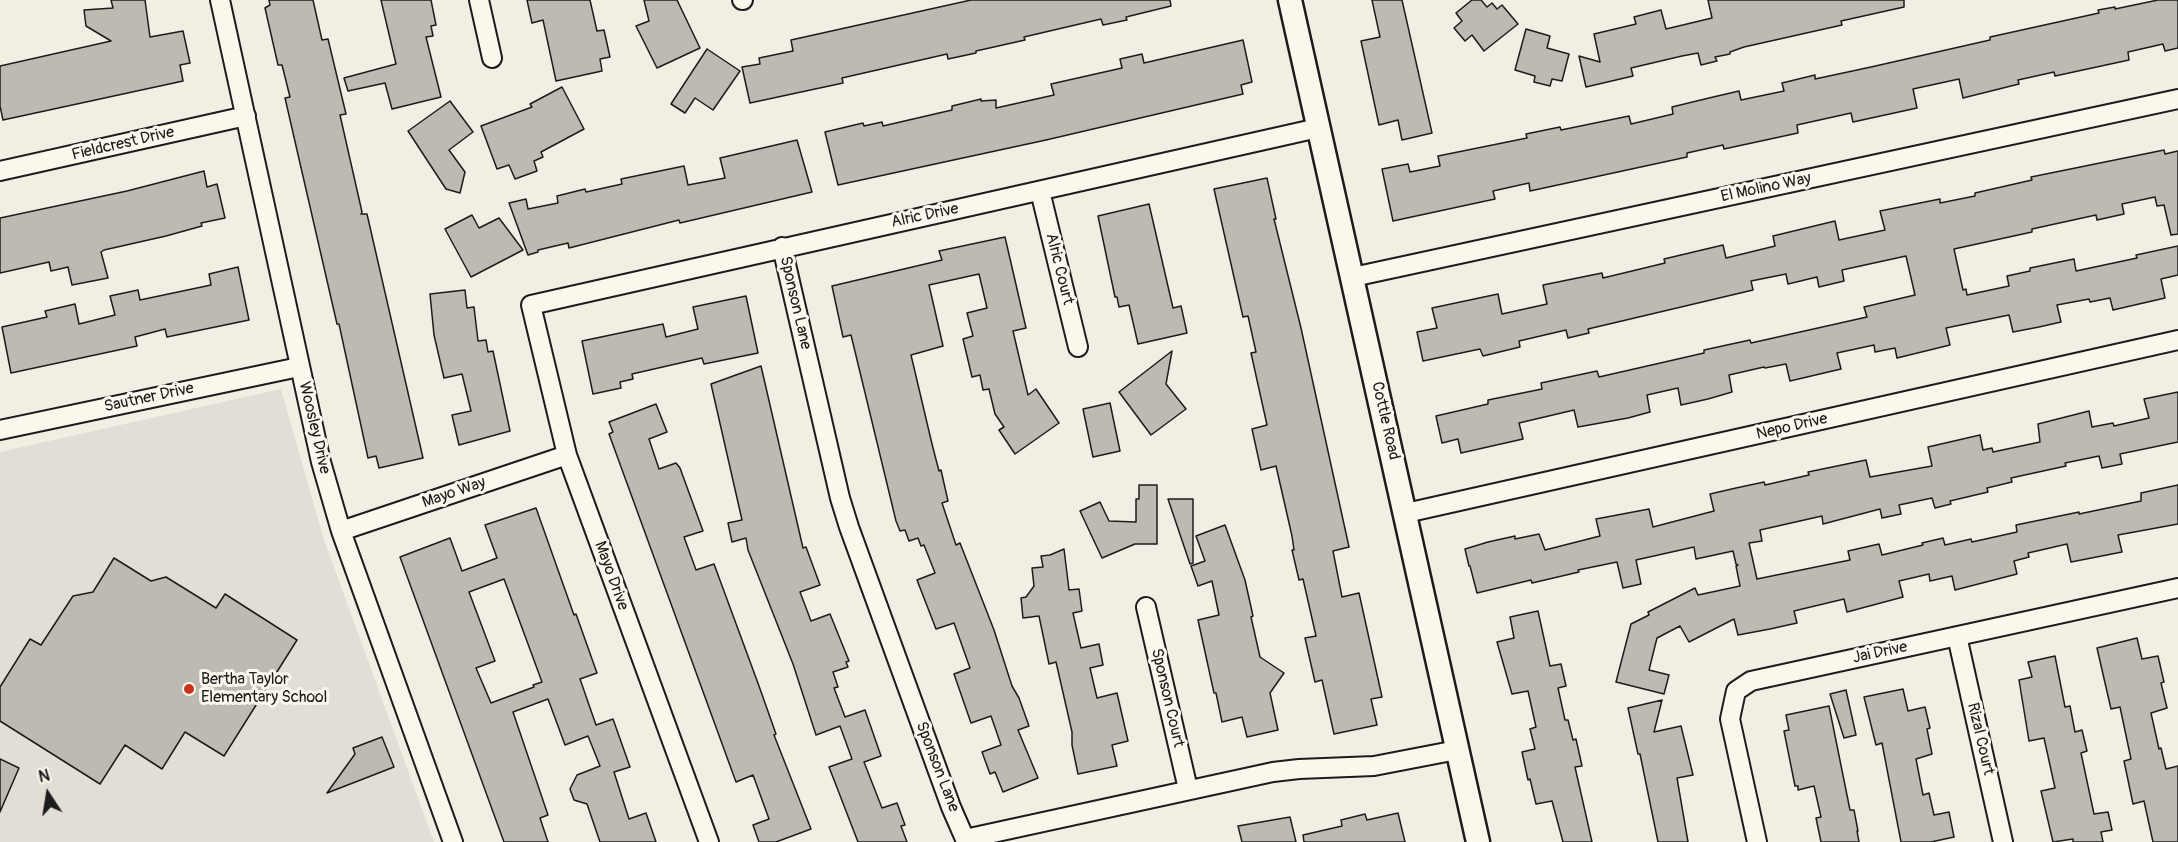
<!DOCTYPE html>
<style>
body{margin:0}
#map{position:relative;width:2178px;height:842px;overflow:hidden;background:#f2eee4;font-family:Pangolin,sans-serif}
canvas{display:block}
.north{position:absolute;left:18px;top:764px;width:60px;height:60px;-webkit-text-stroke:4px #fbf7ec;paint-order:stroke;rotate:348deg;font-size:16px;font-weight:700;line-height:24px;text-align:center;color:#1c1c1c}
.north::after{content:'';display:block;margin:auto;width:21px;height:27px;background:#1c1c1c;clip-path:polygon(50% 0,100% 100%,50% 72%,0 100%)}
</style>
<div id="map">
<canvas width="2178" height="842"></canvas>
<div class="north">N</div>
</div>
<script>
const context = document.querySelector('canvas').getContext('2d');
context.lineJoin = 'round';
function fillPath(path, color) { context.fillStyle = color; context.fill(path, 'evenodd'); }
const toPath = rows => new Path2D(rows.map(r => 'M' + r).join(''));
function strokePath(path, color, width, dash) { context.strokeStyle = color; context.lineWidth = width; context.lineCap = dash ? 'butt' : 'round'; context.setLineDash(dash || []); context.stroke(path); }
function write(font, color, halo, rows, align = 'center') {
  context.font = font + ' Pangolin,sans-serif'; context.lineWidth = 6; context.setLineDash([]); context.textBaseline = 'middle'; context.strokeStyle = halo; context.fillStyle = color; for (const [text, x, y, turn = 0] of rows) {
    context.save(); context.translate(x, y); context.rotate((+turn || 0) * Math.PI / 180); context.textAlign = isNaN(turn) ? turn : align; if (halo) context.strokeText(text, 0, 0); context.fillText(text, 0, 0); context.restore();
  }
}
fillPath(toPath([
 [281,389,323,537,434,842,0,842,0,452]
]), '#e2ded5');
const building = toPath([
 [111,0,145,0,150,37,183,31,190,63,180,65,183,81,3,120,0,106,0,66,111,41,86,26,84,10,113,8,111,0],
 [269,0,313,0,322,40,328,39,346,114,340,115,362,212,361,214,367,214,423,458,379,468,376,456,368,458,339,324,337,324,285,98,290,97,282,65,278,65,265,8,270,5,269,0],
 [381,0,431,0,436,25,431,26,433,36,426,37,441,97,392,109,385,83,348,91,344,78,396,64,381,0],
 [527,0,590,0,597,31,604,30,610,57,600,59,602,71,556,81,543,20,532,23,527,0],
 [644,0,677,0,700,48,657,68,636,26,649,21,644,0],
 [971,0,1170,0,1171,6,1126,17,1127,20,1103,25,1101,19,1024,37,1025,40,976,51,976,53,948,59,947,54,842,78,843,83,750,103,742,67,760,64,759,58,793,51,791,40,971,0],
 [1372,0,1402,0,1432,133,1402,140,1398,120,1379,125,1361,41,1380,37,1372,0],
 [1472,0,1481,0,1487,7,1492,3,1497,9,1502,5,1518,24,1484,51,1472,35,1465,41,1454,28,1462,21,1456,13,1472,0],
 [1708,0,1904,0,1904,7,1841,21,1842,25,1744,47,1730,52,1730,54,1715,57,1717,61,1701,65,1698,53,1682,56,1631,68,1633,76,1586,87,1579,56,1600,62,1594,34,1636,24,1634,17,1661,10,1666,29,1712,18,1708,0],
 [2158,0,2178,0,2178,48,2165,51,2163,44,2128,52,2129,60,2055,76,2054,72,2018,80,2019,84,1963,98,1959,79,1913,89,1917,108,1853,122,1851,113,1797,125,1798,133,1724,149,1723,145,1687,153,1687,157,1530,191,1529,183,1493,191,1495,199,1393,221,1382,169,1408,164,1410,172,1440,166,1438,156,1527,138,1526,134,1560,127,1561,130,1629,116,1631,124,1673,114,1672,107,1709,98,1739,91,1741,100,1784,91,1782,83,1815,75,1815,79,1871,67,1990,40,1990,37,2099,13,2098,10,2115,7,2115,9,2158,0],
 [1526,29,1550,36,1547,48,1569,54,1562,81,1552,79,1550,86,1534,82,1535,76,1515,70,1526,29],
 [1243,40,1252,82,1241,85,1243,94,1046,140,838,185,825,132,863,123,864,126,882,122,883,126,952,110,952,106,981,99,981,101,996,100,996,108,1054,95,1051,84,1122,68,1120,59,1142,54,1144,63,1243,40],
 [707,49,740,71,713,110,695,98,685,113,671,104,707,49],
 [562,87,584,129,541,152,543,157,534,161,537,171,515,179,509,165,497,169,481,126,532,107,530,104,562,87],
 [450,101,473,132,449,150,465,172,460,193,446,189,408,131,450,101],
 [797,140,812,192,680,223,679,220,569,248,568,243,538,250,538,252,528,255,509,203,526,199,528,209,558,203,557,196,585,189,586,192,622,184,621,179,684,166,688,185,725,178,720,158,797,140],
 [2164,150,2165,154,2178,151,2178,234,2171,235,2164,205,2157,206,2155,197,2122,204,2124,214,2097,220,2096,215,2032,229,2032,232,1954,249,1963,290,1966,289,1967,295,2009,286,2007,276,2030,271,2030,268,2074,259,2076,271,2137,258,2136,255,2178,246,2178,275,2161,279,2165,298,2113,310,2110,298,2090,302,2089,299,2057,305,2061,322,2039,327,2013,332,2009,315,1946,328,1950,345,1897,358,1895,348,1875,352,1874,345,1837,353,1841,369,1790,381,1786,364,1765,368,1764,367,1729,375,1732,392,1708,399,1681,405,1678,388,1647,395,1650,412,1628,418,1578,427,1574,410,1519,423,1523,439,1461,453,1458,439,1442,443,1436,416,1488,404,1488,400,1542,389,1541,383,1597,371,1599,377,1704,353,1704,350,1750,340,1751,343,1867,317,1864,307,1915,295,1906,256,1842,270,1844,281,1819,287,1817,277,1788,284,1786,274,1751,281,1753,290,1588,329,1589,333,1568,338,1566,330,1519,341,1520,347,1483,356,1480,349,1423,361,1417,332,1437,328,1432,308,1498,294,1502,314,1547,304,1543,285,1602,273,1603,278,1665,263,1664,259,1723,245,1726,258,1775,246,1773,236,1835,221,1839,240,1885,230,1880,211,1940,199,1940,203,1975,196,1975,193,2032,180,2031,177,2164,150],
 [204,171,207,187,217,184,225,218,201,223,202,226,166,236,104,250,101,252,108,278,72,285,68,267,51,271,49,262,0,273,0,218,127,191,204,171],
 [1267,178,1276,219,1274,219,1301,328,1349,547,1333,551,1342,597,1359,593,1382,697,1371,699,1377,725,1334,734,1322,680,1315,682,1305,638,1316,636,1303,579,1299,580,1292,550,1294,550,1292,536,1276,466,1261,470,1252,429,1267,425,1251,353,1256,352,1248,316,1243,317,1214,189,1267,178],
 [1149,204,1173,308,1181,306,1187,333,1138,344,1129,305,1119,307,1117,297,1115,297,1098,216,1149,204],
 [472,215,479,228,499,218,523,250,471,277,445,229,472,215],
 [1005,237,1026,328,1013,331,1028,395,1036,389,1059,423,1015,454,999,430,1004,427,995,414,989,389,983,390,980,375,972,377,963,339,973,336,967,313,987,308,979,274,929,285,943,346,911,355,932,444,939,471,941,470,948,501,942,503,956,545,960,543,994,630,1012,686,1019,698,1029,726,1018,730,1038,778,1003,792,995,772,990,774,982,752,1001,745,991,716,971,723,954,674,970,668,954,623,936,629,917,580,935,573,924,545,921,546,918,538,909,541,905,530,900,531,896,521,851,335,843,337,832,286,942,260,939,251,1005,237],
 [238,267,249,320,167,337,165,329,135,337,137,346,11,373,2,327,47,317,45,311,75,304,79,324,115,315,110,296,138,290,140,300,211,285,209,274,238,267],
 [465,290,467,308,474,307,478,341,486,340,488,352,493,351,510,431,459,445,452,415,471,411,462,374,444,378,434,335,430,294,465,290],
 [746,296,758,353,704,364,702,358,632,374,633,379,620,382,621,388,593,394,582,341,663,324,666,337,698,329,693,307,746,296],
 [1172,351,1166,384,1186,409,1151,435,1119,392,1172,351],
 [761,366,803,548,806,547,820,585,800,592,811,621,830,614,849,661,846,662,848,667,833,672,838,687,834,688,845,717,865,710,881,756,864,762,882,808,897,803,905,825,901,826,907,842,858,842,829,767,852,759,840,726,816,735,793,664,748,550,746,538,732,542,728,523,742,520,711,384,761,366],
 [2178,392,2178,442,2120,454,2122,464,2102,468,2099,456,2065,463,2066,466,2011,478,2012,482,1987,488,1988,492,1950,501,1951,504,1935,508,1932,498,1899,505,1901,514,1882,518,1880,509,1823,524,1822,516,1760,530,1762,541,1749,543,1757,579,1850,560,1848,551,1879,544,1882,555,1923,545,1922,543,1943,538,1945,545,1971,539,1972,542,2017,532,2016,525,2079,512,2079,514,2141,501,2141,493,2178,485,2178,524,2118,535,2122,552,2071,562,2067,544,2028,553,2029,557,2014,561,2017,574,1955,590,1952,576,1930,581,1929,574,1899,581,1903,597,1847,612,1844,599,1794,611,1797,623,1770,629,1738,635,1734,619,1689,642,1680,626,1657,638,1649,670,1669,675,1664,694,1616,682,1631,624,1649,615,1648,612,1695,588,1698,595,1740,586,1736,566,1738,565,1736,564,1733,551,1696,559,1694,547,1636,560,1641,584,1623,588,1617,562,1578,570,1579,572,1532,583,1531,580,1477,593,1470,566,1469,566,1465,549,1488,542,1515,536,1515,539,1539,534,1545,550,1600,536,1596,519,1649,509,1653,527,1714,511,1710,494,1736,488,1764,482,1765,485,1809,475,1808,472,1866,460,1870,477,1932,466,1928,447,1980,435,1983,450,1992,448,1993,452,2040,442,2038,424,2089,411,2092,427,2113,423,2114,426,2149,418,2144,399,2178,392],
 [1110,403,1120,451,1093,457,1083,409,1110,403],
 [656,404,667,432,649,439,659,469,676,463,680,468,703,531,684,537,696,570,714,564,759,686,776,734,774,735,811,829,776,842,759,842,753,825,769,819,753,775,736,782,609,434,613,432,609,422,656,404],
 [1139,485,1157,485,1157,544,1135,544,1102,558,1080,511,1100,502,1109,521,1136,522,1136,499,1139,499,1139,485],
 [1168,499,1193,499,1193,563,1190,564,1168,499],
 [536,508,574,615,576,614,597,673,580,679,596,725,613,719,630,767,614,772,629,819,646,813,656,842,600,842,587,804,574,800,570,789,577,775,600,766,588,736,565,745,548,699,513,712,548,815,540,818,548,842,504,842,400,557,450,538,462,571,497,558,485,525,536,508],
 [504,579,542,682,533,685,534,687,491,703,476,668,495,661,469,592,504,579],
 [1225,525,1245,580,1253,616,1251,617,1260,657,1284,673,1270,693,1278,730,1247,737,1242,717,1222,722,1216,693,1214,693,1198,620,1219,615,1212,581,1198,586,1191,566,1205,561,1196,536,1225,525],
 [1064,549,1069,590,1079,589,1082,611,1073,613,1081,648,1099,644,1103,665,1090,668,1097,698,1117,693,1128,741,1112,745,1117,766,1078,774,1072,745,1072,732,1056,662,1049,664,1039,616,1023,618,1021,598,1026,597,1034,586,1032,568,1043,567,1041,556,1050,555,1064,549],
 [114,558,151,581,166,577,216,608,225,594,297,640,224,756,185,732,162,769,125,745,100,784,0,721,0,687,30,639,41,645,73,596,93,592,114,558],
 [1538,611,1550,666,1561,664,1566,686,1558,688,1565,720,1568,720,1573,740,1576,739,1582,766,1575,767,1592,842,1563,842,1552,801,1536,804,1530,779,1528,780,1522,752,1535,749,1530,729,1536,727,1528,691,1512,694,1497,642,1514,638,1510,617,1538,611],
 [2137,638,2142,659,2158,656,2164,682,2161,683,2167,708,2151,713,2159,749,2161,748,2166,769,2178,766,2178,842,2153,842,2144,801,2133,804,2124,761,2131,759,2120,707,2111,709,2097,648,2137,638],
 [2055,656,2065,707,2070,706,2075,732,2082,730,2087,751,2081,753,2094,814,2108,812,2112,830,2101,832,2103,842,2073,842,2073,839,2053,842,2041,791,2055,788,2044,738,2029,741,2019,680,2032,677,2028,662,2055,656],
 [1903,689,1908,711,1925,707,1930,728,1927,729,1932,754,1916,759,1923,795,1929,793,1934,815,1949,812,1954,837,1931,842,1901,842,1882,743,1876,745,1864,697,1903,689],
 [1846,690,1856,735,1844,738,1830,694,1846,690],
 [1662,700,1654,732,1681,726,1693,775,1677,778,1688,842,1658,842,1640,754,1638,754,1628,708,1662,700],
 [1829,706,1850,810,1854,810,1858,831,1857,831,1859,842,1821,842,1816,818,1821,817,1814,786,1798,790,1798,786,1795,786,1784,731,1789,730,1786,715,1829,706],
 [382,737,394,767,327,793,355,754,353,748,382,737],
 [0,759,19,768,0,812,0,759],
 [1398,813,1405,842,1304,842,1303,835,1342,826,1341,820,1365,814,1367,820,1398,813],
 [1290,817,1296,842,1242,842,1238,826,1290,817]
]);
fillPath(building, '#bdbab1');
strokePath(building, '#1c1c1c', 1.5);
const minor = toPath([
 [220,0,321,462,341,531,453,842],
 [479,0,492,58],
 [742,0,743,0],
 [0,171,246,116],
 [1040,191,1078,347],
 [782,247,840,498,849,527,951,807,965,839,1273,772,1299,769,1374,766,1457,750],
 [1353,277,2178,99],
 [0,430,299,367],
 [1406,513,2178,340],
 [341,531,567,455],
 [1146,607,1188,789],
 [1957,636,2003,842],
 [709,842,567,455,531,305,1318,128],
 [1757,842,1730,719,1736,691,1751,681,2178,588]
]);
const tertiary = toPath([
 [1290,0,1478,842]
]);
strokePath(minor, '#1c1c1c', 22);
strokePath(tertiary, '#1c1c1c', 27);
strokePath(minor, '#fbf7ec', 18);
strokePath(tertiary, '#fbf7ec', 22);
for (const [x, y, r, color] of [
 [189,689,6,"#c8321e"]
]) { const dot = new Path2D(); dot.arc(x, y, r, 0, 2 * Math.PI); context.fillStyle = color; context.fill(dot); strokePath(dot, '#fbf7ec', 2); }
write('16px', '#1c1c1c', '#fbf7ec', [
 ["Fieldcrest Drive",123,144,-13],
 ["El Molino Way",1766,188,-12],
 ["Alric Drive",925,216,-12],
 ["Alric Court",1059,269,76],
 ["Sponson Lane",795,303,77],
 ["Sautner Drive",149,398,-12],
 ["Cottle Road",1385,421,77],
 ["Nepo Drive",1792,427,-13],
 ["Woosley Drive",314,428,77],
 ["Mayo Way",454,493,-19],
 ["Mayo Drive",611,576,70],
 ["Jai Drive",1880,653,-12],
 ["Sponson Court",1167,698,77],
 ["Rizal Court",1980,739,77],
 ["Sponson Lane",937,767,69]
]);
write('16px', '#1c1c1c', '#fbf7ec', [
 ["Bertha Taylor",201,680],
 ["Elementary School",201,698]
], 'left');
</script>
